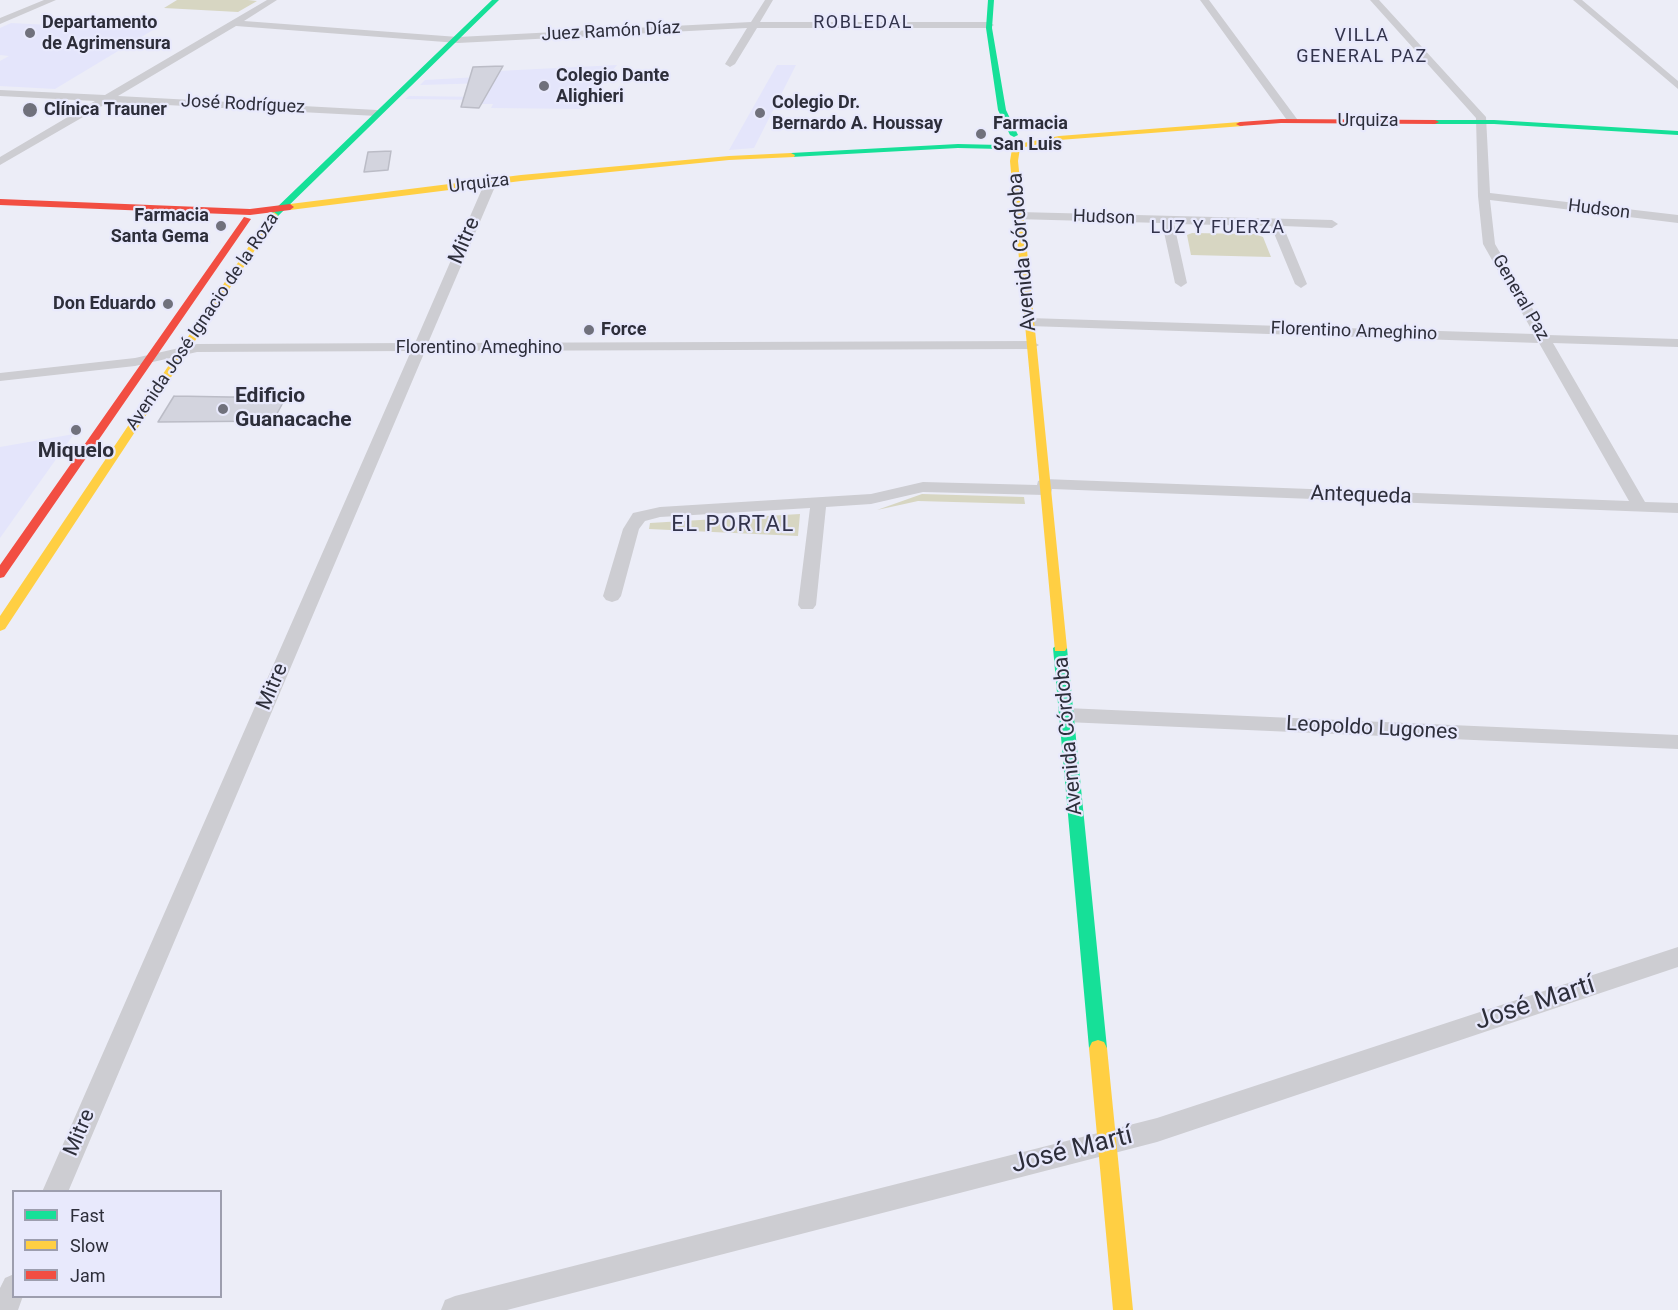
<!DOCTYPE html>
<meta charset="utf-8">
<style>
body{margin:0}
#map{position:relative;width:1678px;height:1310px;overflow:hidden;background:#ecedf7;font-family:Roboto,sans-serif}
canvas{display:block}
.legend{position:absolute;left:12px;top:1190px;width:210px;height:108px;box-sizing:border-box;background:#e8e9fc;border:2px solid #9d9eae;margin:0;padding:8px 10px;list-style:none;font-size:18px;color:#2d2e3a}
.legend li{display:flex;align-items:center;gap:12px;height:30px}
.legend b{width:30px;border:2px solid #9d9eae}
</style>
<div id="map">
<canvas width="1678" height="1310"></canvas>
<ul class="legend">
<li><b style="height:8px;background:#16e098"></b>Fast</li>
<li><b style="height:8px;background:#ffcf43"></b>Slow</li>
<li><b style="height:8px;background:#f24e42"></b>Jam</li>
</ul>
</div>
<script>
const context = document.querySelector('canvas').getContext('2d');
context.lineJoin = 'round';
function fillPath(path, color) { context.fillStyle = color; context.fill(path, 'evenodd'); }
const toPath = rows => new Path2D(rows.map(r => 'M' + r).join(''));
function strokePath(path, color, width, dash) { context.strokeStyle = color; context.lineWidth = width; context.lineCap = dash ? 'butt' : 'round'; context.setLineDash(dash || []); context.stroke(path); }
function write(font, color, halo, rows, align = 'center') {
  context.font = font + ' Roboto,sans-serif'; context.lineWidth = 4.5; context.setLineDash([]); context.textBaseline = 'middle'; context.strokeStyle = halo; context.fillStyle = color; for (const [text, x, y, turn = 0] of rows) {
    context.save(); context.translate(x, y); context.rotate((+turn || 0) * Math.PI / 180); context.textAlign = isNaN(turn) ? turn : align; if (halo) context.strokeText(text, 0, 0); context.fillText(text, 0, 0); context.restore();
  }
}
fillPath(toPath([
 [11,23,151,30,153,30,55,89,0,86,0,61,9,56,0,55,0,28],
 [617,65,581,109,491,108,493,104,481,104,482,100,405,99,409,96,485,97,488,83,420,85,425,80,496,76,498,71],
 [777,65,796,65,754,148,729,150],
 [74,434,0,538,0,447]
]), '#e4e5fb');
fillPath(toPath([
 [177,0,248,0,257,1,238,12,164,8],
 [1192,233,1255,234,1263,237,1271,257,1191,255,1187,235],
 [922,494,1024,497,1025,504,918,501,877,510],
 [800,514,798,536,649,529,650,523]
]), '#d7d6c2');
const building = toPath([
 [503,66,479,108,461,107,473,67,503,66],
 [391,151,388,170,364,172,368,152,391,151],
 [174,396,229,397,286,397,273,421,158,422,174,396]
]);
fillPath(building, '#d3d4de');
strokePath(building, '#bbbcc6', 1.5);
fillPath(toPath([
 [44,0,56,0,0,24,0,18,44,0],
 [267,0,277,0,244,21,458,37,751,22,765,0,773,0,760,22,989,22,994,25,989,28,757,28,735,64,730,67,725,64,747,28,458,43,236,26,118,96,377,110,382,113,377,116,109,102,0,165,0,157,95,101,0,96,0,90,105,95,267,0],
 [1200,0,1209,0,1297,119,1297,123,1289,123,1200,0],
 [1370,0,1379,0,1486,117,1490,193,1678,215,1678,223,1490,200,1495,244,1548,335,1678,339,1678,347,1553,343,1645,502,1678,503,1678,513,1052,489,1051,493,1045,495,923,492,871,504,826,507,816,605,813,609,801,609,798,605,810,508,660,517,645,521,639,529,621,596,618,600,612,602,606,600,603,596,623,529,633,513,660,507,871,494,923,482,1037,485,1038,481,1044,479,1629,501,1539,343,1029,326,1022,322,1029,318,1534,334,1483,244,1478,196,1476,118,1370,0],
 [1573,0,1582,0,1678,81,1678,89,1573,0],
 [491,179,497,182,428,343,1032,341,1039,345,1032,349,425,351,68,1192,42,1192,411,351,197,352,135,366,0,381,0,373,135,358,197,344,415,343,485,182,491,179],
 [1019,212,1332,220,1338,224,1332,228,1283,226,1307,284,1301,288,1295,284,1271,226,1174,224,1187,283,1181,287,1175,283,1162,223,1015,219,1015,213,1019,212],
 [1066,708,1678,735,1678,749,1066,722,1059,720,1057,715,1059,710,1066,708],
 [1678,947,1678,967,1157,1142,507,1310,441,1310,445,1300,455,1296,1157,1118,1678,947],
 [14,1274,14,1296,23,1296,18,1310,0,1310,0,1288,5,1278,14,1274]
]), '#cdcdd2');
fillPath(toPath([
 [492,0,499,0,277,217,271,217,271,213,492,0],
 [988,0,994,0,992,28,1006,110,1018,135,1014,137,1010,135,998,110,986,28,988,0],
 [1432,120,1494,120,1678,131,1678,135,1494,124,1432,124,1432,120],
 [958,144,1000,145,1004,147,1000,149,958,148,791,157,787,155,791,153,958,144],
 [1060,643,1067,648,1107,1048,1104,1054,1098,1056,1092,1054,1089,1048,1053,648,1060,643]
]), '#16e098');
fillPath(toPath([
 [1240,122,1244,124,1243,126,1059,140,1020,148,1018,161,1067,648,1065,651,1055,651,1010,161,1012,149,994,146,998,144,1013,145,1059,136,1240,122],
 [791,153,795,155,794,157,729,160,521,181,290,210,286,207,290,204,521,175,729,156,791,153],
 [274,212,278,215,5,629,0,631,0,616,270,215,274,212],
 [1098,1040,1104,1042,1107,1048,1133,1310,1113,1310,1089,1048,1092,1042,1098,1040]
]), '#ffcf43');
fillPath(toPath([
 [1281,119,1435,120,1439,122,1435,124,1281,123,1240,126,1236,124,1240,122,1281,119],
 [0,199,250,209,290,204,294,207,290,210,250,215,0,205,0,199],
 [244,217,251,219,4,577,0,578,0,565,244,217]
]), '#f24e42');
for (const [x, y, r, color] of [
 [30,33,6,"#70717c"],
 [544,86,6,"#70717c"],
 [30,110,8,"#70717c"],
 [760,113,6,"#70717c"],
 [981,134,6,"#70717c"],
 [221,226,6,"#70717c"],
 [168,304,6,"#70717c"],
 [589,330,6,"#70717c"],
 [223,409,6,"#70717c"],
 [76,430,6,"#70717c"]
]) { const dot = new Path2D(); dot.arc(x, y, r, 0, 2 * Math.PI); context.fillStyle = color; context.fill(dot); strokePath(dot, '#e8e9fc', 2); }
write('bold 18px', '#2d2e3a', '#e8e9fc', [
 ["Departamento",42,23],
 ["de Agrimensura",42,44],
 ["Colegio Dante",556,76],
 ["Alighieri",556,97],
 ["Colegio Dr.",772,103],
 ["Bernardo A. Houssay",772,124],
 ["Clínica Trauner",44,110],
 ["Farmacia",993,124],
 ["San Luis",993,145],
 ["Farmacia",209,216,"right"],
 ["Santa Gema",209,237,"right"],
 ["Don Eduardo",156,304,"right"],
 ["Force",601,330]
], 'left');
context.letterSpacing = '1.5px';
write('18px', '#32334b', '#e8e9fc', [
 ["ROBLEDAL",863,23],
 ["VILLA",1362,36],
 ["GENERAL PAZ",1362,57],
 ["LUZ Y FUERZA",1218,228]
]);
context.letterSpacing = '0px';
write('18px', '#2d2e3a', '#e8e9fc', [
 ["Juez Ramón Díaz",611,32,-3],
 ["José Rodríguez",243,105,3],
 ["Urquiza",1368,121],
 ["Urquiza",479,184,-7],
 ["Hudson",1599,210,7],
 ["Hudson",1104,218,2],
 ["General Paz",1520,298,60],
 ["Avenida José Ignacio de la Roza",203,322,-56],
 ["Florentino Ameghino",1354,332,2],
 ["Florentino Ameghino",479,348]
]);
write('21px', '#2d2e3a', '#e8e9fc', [
 ["Mitre",465,241,-67],
 ["Avenida Córdoba",1023,252,-95],
 ["Antequeda",1361,496,2],
 ["Mitre",273,687,-67],
 ["Leopoldo Lugones",1372,729,3],
 ["Avenida Córdoba",1069,736,-95],
 ["Mitre",80,1133,-67]
]);
write('bold 21px', '#2d2e3a', '#e8e9fc', [
 ["Edificio",235,397],
 ["Guanacache",235,421],
 ["Miquelo",76,452,"center"]
], 'left');
context.letterSpacing = '1.5px';
write('22px', '#32334b', '#e8e9fc', [
 ["EL PORTAL",733,525]
]);
context.letterSpacing = '0px';
write('26px', '#2d2e3a', '#e8e9fc', [
 ["José Martí",1535,1004,-18],
 ["José Martí",1072,1151,-14]
]);
</script>
